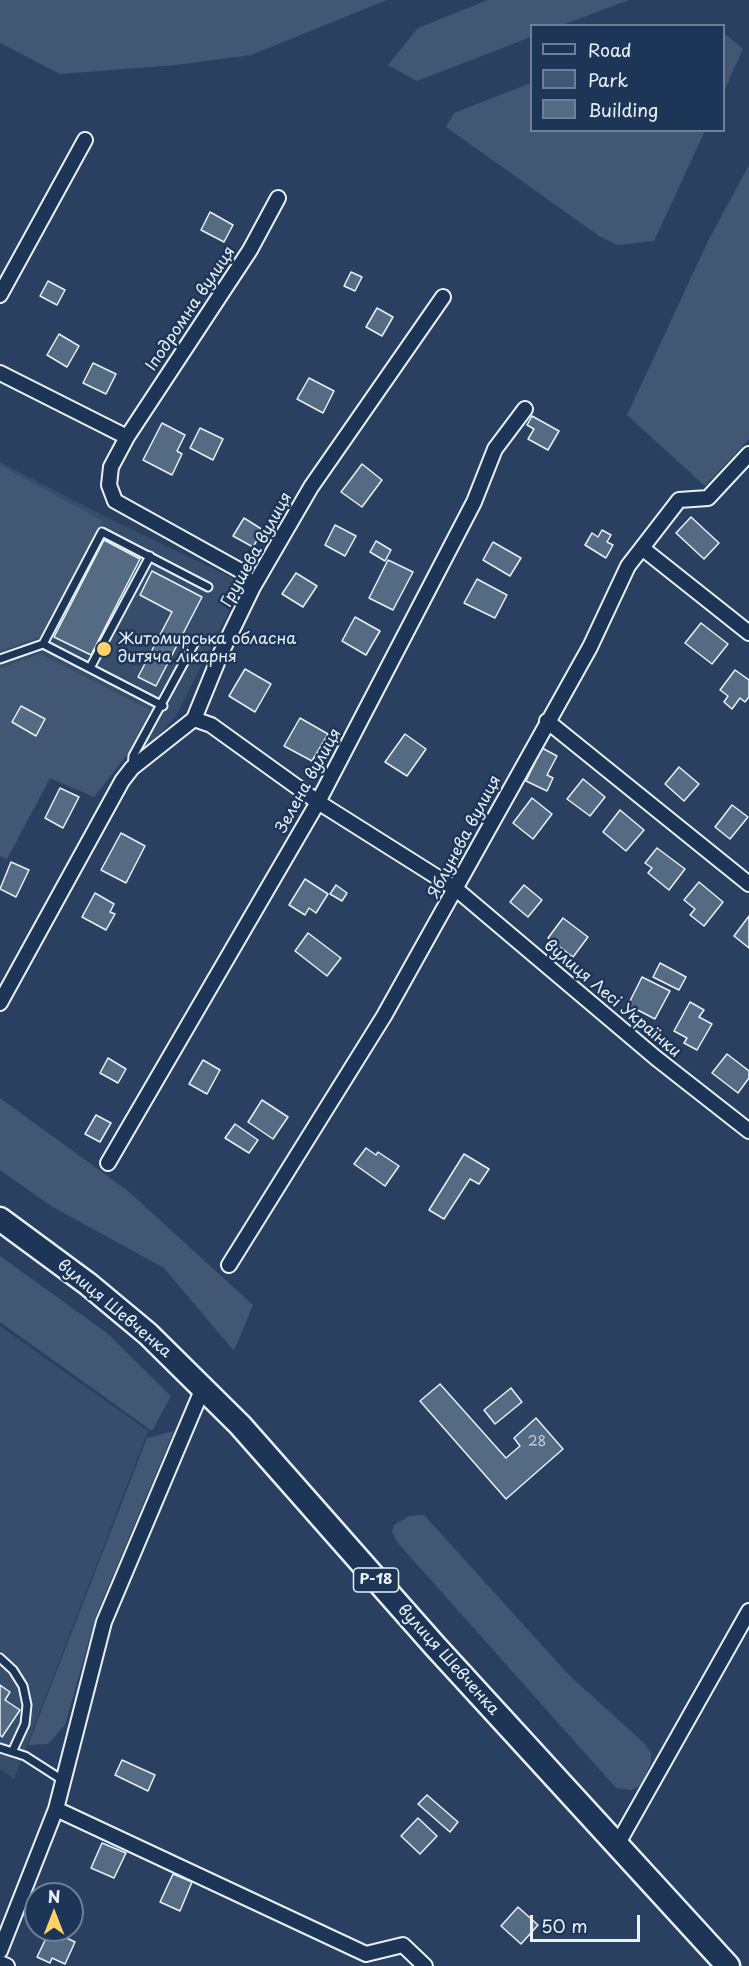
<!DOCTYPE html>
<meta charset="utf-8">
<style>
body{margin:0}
#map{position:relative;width:749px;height:1966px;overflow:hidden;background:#294061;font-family:"Playpen Sans",sans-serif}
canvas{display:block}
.legend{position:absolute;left:530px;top:24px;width:195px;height:108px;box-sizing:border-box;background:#1d3557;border:2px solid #6e8097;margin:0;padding:8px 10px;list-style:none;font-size:18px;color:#e8f1f8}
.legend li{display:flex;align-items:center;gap:12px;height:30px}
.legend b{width:30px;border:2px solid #6e8097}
.north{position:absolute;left:24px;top:1882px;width:60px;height:60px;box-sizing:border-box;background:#1d3557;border:2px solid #6e8097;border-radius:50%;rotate:0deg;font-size:16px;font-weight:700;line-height:24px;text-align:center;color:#e8f1f8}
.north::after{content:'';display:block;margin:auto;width:21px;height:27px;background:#ffd166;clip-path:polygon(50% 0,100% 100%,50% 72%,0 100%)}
.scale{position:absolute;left:530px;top:1915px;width:110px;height:27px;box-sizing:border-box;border:3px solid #e8f1f8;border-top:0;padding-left:8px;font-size:18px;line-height:21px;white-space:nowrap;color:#e8f1f8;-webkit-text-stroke:4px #1d3557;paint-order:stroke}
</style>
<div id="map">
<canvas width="749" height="1966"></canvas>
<ul class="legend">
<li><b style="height:8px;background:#1d3557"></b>Road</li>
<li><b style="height:16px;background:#415774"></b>Park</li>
<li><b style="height:16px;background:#556a83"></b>Building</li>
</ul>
<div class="north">N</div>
<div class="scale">50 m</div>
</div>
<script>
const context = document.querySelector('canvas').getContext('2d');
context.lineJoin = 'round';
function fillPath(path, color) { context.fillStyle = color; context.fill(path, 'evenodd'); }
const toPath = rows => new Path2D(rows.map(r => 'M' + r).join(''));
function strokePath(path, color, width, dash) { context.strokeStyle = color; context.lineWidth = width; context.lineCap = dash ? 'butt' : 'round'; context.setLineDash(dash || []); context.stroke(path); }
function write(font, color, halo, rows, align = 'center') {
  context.font = font + ' "Playpen Sans",sans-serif'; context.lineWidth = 5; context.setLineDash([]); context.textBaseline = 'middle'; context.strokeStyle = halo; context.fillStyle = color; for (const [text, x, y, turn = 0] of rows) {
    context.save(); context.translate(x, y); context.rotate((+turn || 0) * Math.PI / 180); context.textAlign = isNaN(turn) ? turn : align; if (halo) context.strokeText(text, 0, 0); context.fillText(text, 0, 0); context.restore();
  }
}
fillPath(toPath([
 [0,462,110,519,243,583,176,716,137,759,129,753,94,797,50,778,7,859,0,856],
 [0,1326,148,1431,14,1779,0,1769]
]), '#364d6b');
fillPath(toPath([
 [0,0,387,0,251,55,176,65,60,74,0,43],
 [488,0,629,0,562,25,532,26,531,37,417,81,388,65,418,28],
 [724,33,743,49,724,91],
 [531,83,532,130,705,131,654,241,617,245,599,236,446,127,454,113],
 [749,165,749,439,705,486,627,415,708,241],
 [0,465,103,521,42,636,0,651],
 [40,654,150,710,129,752,94,797,50,778,7,859,0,856,0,668],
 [0,1098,128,1191,253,1305,234,1351,164,1268,51,1206,0,1170],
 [0,1256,107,1333,171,1396,152,1431,0,1322],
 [174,1431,97,1613,65,1725,48,1744,28,1745,147,1438],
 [424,1515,569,1675,645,1744,651,1753,651,1763,641,1785,631,1790,616,1788,397,1542,392,1532,394,1525,409,1516]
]), '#415774');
const building = toPath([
 [210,212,233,225,224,242,201,230,210,212],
 [351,272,362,277,355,291,344,286,351,272],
 [48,281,65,290,57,305,40,296,48,281],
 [377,308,393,317,382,336,366,327,377,308],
 [59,334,79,346,67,367,47,355,59,334],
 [93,363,116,374,106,394,83,383,93,363],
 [309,378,334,391,323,413,297,399,309,378],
 [532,416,559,431,548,450,528,439,534,429,527,425,532,416],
 [162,423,185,435,177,451,182,454,172,475,143,460,162,423],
 [200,428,223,439,213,460,190,448,200,428],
 [362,464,382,480,362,507,341,492,362,464],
 [691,517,719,543,704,559,676,533,691,517],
 [244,518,263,530,253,547,233,536,244,518],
 [335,525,356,536,345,556,325,545,335,525],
 [602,530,611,535,607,542,613,545,606,558,585,545,592,533,598,537,602,530],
 [104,540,140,559,91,655,54,637,104,540],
 [376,541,391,550,385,561,370,552,376,541],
 [493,542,521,558,510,576,483,560,493,542],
 [388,560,413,572,393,610,369,598,388,560],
 [152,571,202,597,156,686,138,677,172,612,140,595,152,571],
 [296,573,317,586,303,607,282,594,296,573],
 [477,579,507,595,495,618,464,603,477,579],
 [355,617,380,631,366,655,342,641,355,617],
 [701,623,728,644,712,664,685,643,701,623],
 [245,669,271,684,255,712,229,696,245,669],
 [735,670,749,680,749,697,745,702,740,698,732,709,724,702,728,696,720,690,735,670],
 [21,706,45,719,36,736,12,722,21,706],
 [300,718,328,734,312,761,284,746,300,718],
 [405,734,426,749,407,776,385,762,405,734],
 [542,748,557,756,547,775,553,778,547,791,526,781,542,748],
 [679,767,699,784,684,801,665,784,679,767],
 [583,779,605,797,590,816,567,799,583,779],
 [60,788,79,797,63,828,45,818,60,788],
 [532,798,552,814,533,839,513,823,532,798],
 [732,805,748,817,730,839,715,827,732,805],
 [620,810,644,830,626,851,603,832,620,810],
 [121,833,145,846,126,883,101,870,121,833],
 [657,848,685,869,669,890,648,873,652,868,645,863,657,848],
 [11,862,29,870,16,897,0,889,11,862],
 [305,879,328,894,316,913,309,908,305,915,289,905,305,879],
 [699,882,723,902,704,926,690,915,695,909,684,900,699,882],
 [336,885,347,893,342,901,330,894,336,885],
 [524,885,542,900,528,917,510,902,524,885],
 [95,893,114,904,110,912,115,914,106,930,82,917,95,893],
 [749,916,749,948,734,936,749,916],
 [563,918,588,937,573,957,548,938,563,918],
 [308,933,341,958,327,976,295,951,308,933],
 [660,963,686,977,679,990,653,977,660,963],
 [642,977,670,991,655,1019,628,1005,642,977],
 [690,1002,704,1010,699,1017,712,1024,697,1050,684,1043,687,1038,674,1031,690,1002],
 [727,1054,749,1071,749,1078,738,1093,712,1073,727,1054],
 [108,1058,126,1069,118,1083,100,1073,108,1058],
 [203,1060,220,1070,207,1094,189,1084,203,1060],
 [262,1100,288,1117,273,1139,248,1122,262,1100],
 [96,1115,111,1123,100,1142,85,1134,96,1115],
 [235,1124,258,1140,249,1153,225,1138,235,1124],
 [366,1148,376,1155,378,1152,399,1166,385,1186,354,1164,366,1148],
 [464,1154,489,1169,479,1184,470,1179,444,1219,429,1210,464,1154],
 [440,1384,506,1458,520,1446,514,1438,536,1418,563,1449,506,1499,420,1401,440,1384],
 [511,1388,522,1402,495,1424,484,1410,511,1388],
 [0,1685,10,1692,5,1700,20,1710,2,1737,0,1735,0,1685],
 [122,1760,155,1775,148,1791,115,1775,122,1760],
 [427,1795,458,1822,450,1832,418,1804,427,1795],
 [418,1818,437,1836,420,1854,401,1836,418,1818],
 [102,1843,126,1853,114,1878,91,1868,102,1843],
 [173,1874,192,1882,180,1911,160,1902,173,1874],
 [518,1907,538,1925,521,1944,501,1926,518,1907],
 [50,1930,75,1942,65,1964,52,1958,50,1963,37,1957,50,1930]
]);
fillPath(building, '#556a83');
strokePath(building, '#e8f1f8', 1.5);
const service = toPath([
 [43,644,163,706],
 [0,659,43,644,102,532,208,587],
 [90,668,150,556],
 [132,768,133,756,195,642],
 [0,1658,13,1670,23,1686,27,1705,25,1724,13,1750],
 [0,1748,25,1756,64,1781]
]);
const minor = toPath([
 [0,295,85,140],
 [0,373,127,437],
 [642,548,749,633],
 [253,587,241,571,115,501,109,485,111,467,127,437,250,250,278,198],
 [194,719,211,725,318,802,456,889,656,1058,749,1131],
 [547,721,749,884],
 [0,1003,122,781,132,768,194,719,221,653,253,587,311,487,443,297],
 [108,1163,318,802,474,502,495,449,525,409],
 [229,1265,384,1016,590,647,628,566,679,500,708,498,749,454],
 [56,1809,366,1954,403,1945,425,1966],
 [617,1845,749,1611],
 [0,1951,56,1809,104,1622,203,1388],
 [0,1963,7,1966]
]);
const primary = toPath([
 [0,1219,88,1284,148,1334,240,1425,435,1646,728,1966]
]);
strokePath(service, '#e8f1f8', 11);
strokePath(minor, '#e8f1f8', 18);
strokePath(primary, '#e8f1f8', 27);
strokePath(service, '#1d3557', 7);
strokePath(minor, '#1d3557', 14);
strokePath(primary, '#1d3557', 22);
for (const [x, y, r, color] of [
 [104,649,8,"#ffd166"]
]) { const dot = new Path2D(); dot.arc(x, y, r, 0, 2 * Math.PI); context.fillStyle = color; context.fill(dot); strokePath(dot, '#1d3557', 2); }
write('14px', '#c3cfdb', null, [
 ["28",537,1442]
]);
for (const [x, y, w] of [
 [376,1580,45]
]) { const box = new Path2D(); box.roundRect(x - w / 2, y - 12, w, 24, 4.5); context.fillStyle = '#1d3557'; context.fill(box); strokePath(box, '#e8f1f8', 1.5); }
write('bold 15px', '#e8f1f8', null, [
 ["Р-18",376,1580]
]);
write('16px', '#e8f1f8', '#1d3557', [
 ["Іподромна вулиця",191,309,-56],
 ["Грушева вулиця",257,550,-61],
 ["Зелена вулиця",309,781,-61],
 ["Яблунева вулиця",465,837,-62],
 ["вулиця Лесі Українки",612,999,40],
 ["вулиця Шевченка",114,1309,40],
 ["вулиця Шевченка",448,1660,48]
]);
write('16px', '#e8f1f8', '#1d3557', [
 ["Житомирська обласна",118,640],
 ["дитяча лікарня",118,658]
], 'left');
</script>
